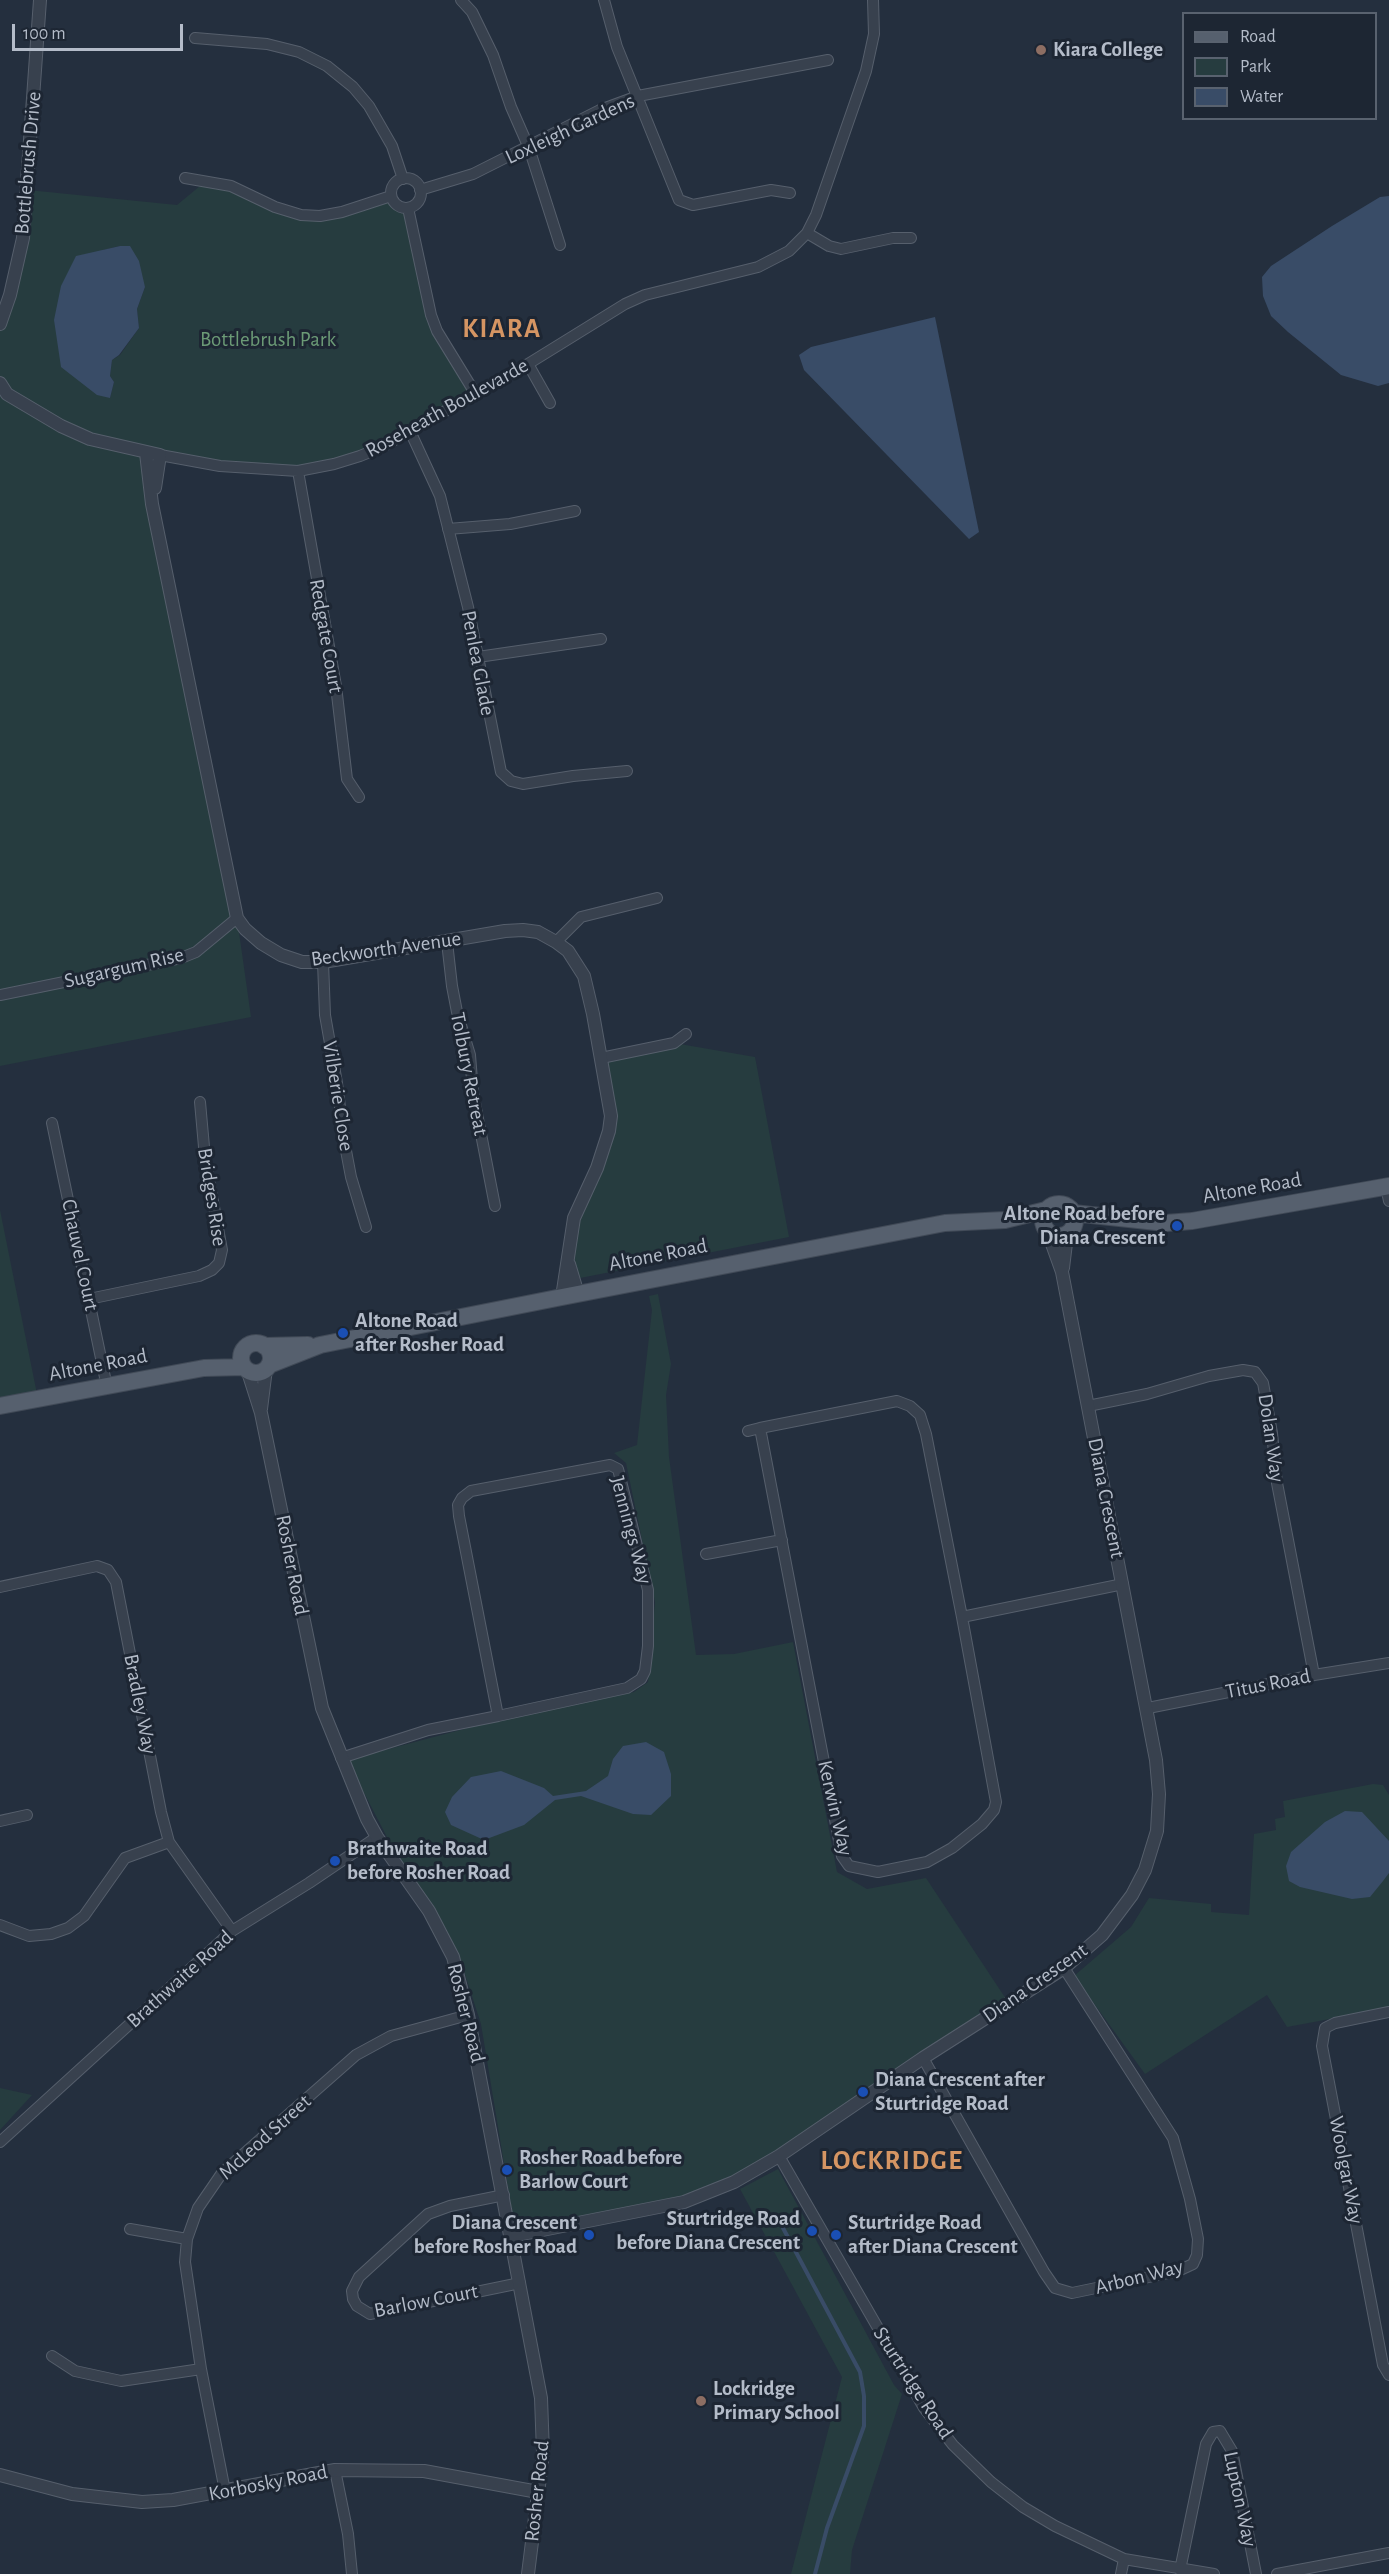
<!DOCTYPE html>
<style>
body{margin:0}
#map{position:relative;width:1389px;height:2574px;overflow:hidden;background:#242f3e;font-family:"Alegreya Sans",sans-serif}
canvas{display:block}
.legend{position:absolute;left:1182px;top:12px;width:195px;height:108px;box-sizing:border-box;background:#1d2633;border:2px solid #59626f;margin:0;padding:8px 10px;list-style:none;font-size:18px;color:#b4bcc9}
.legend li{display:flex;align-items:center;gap:12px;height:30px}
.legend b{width:30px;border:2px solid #59626f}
.scale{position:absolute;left:12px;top:24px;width:171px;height:27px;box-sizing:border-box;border:3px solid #b4bcc9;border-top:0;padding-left:8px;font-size:18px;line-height:21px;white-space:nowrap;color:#b4bcc9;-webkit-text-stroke:4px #1d2633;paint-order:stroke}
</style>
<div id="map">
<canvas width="1389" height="2574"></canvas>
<ul class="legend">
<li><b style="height:8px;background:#56606e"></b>Road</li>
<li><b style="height:16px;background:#263c3f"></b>Park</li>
<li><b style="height:16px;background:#394c67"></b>Water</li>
</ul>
<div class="scale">100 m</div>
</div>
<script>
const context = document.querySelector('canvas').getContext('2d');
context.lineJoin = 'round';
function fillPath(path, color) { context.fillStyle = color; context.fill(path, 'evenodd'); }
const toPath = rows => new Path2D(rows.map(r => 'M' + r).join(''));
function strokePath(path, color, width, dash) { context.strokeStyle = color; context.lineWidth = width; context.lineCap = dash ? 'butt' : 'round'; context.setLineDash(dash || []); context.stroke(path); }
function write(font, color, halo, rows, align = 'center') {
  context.font = font + ' "Alegreya Sans",sans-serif'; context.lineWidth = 6; context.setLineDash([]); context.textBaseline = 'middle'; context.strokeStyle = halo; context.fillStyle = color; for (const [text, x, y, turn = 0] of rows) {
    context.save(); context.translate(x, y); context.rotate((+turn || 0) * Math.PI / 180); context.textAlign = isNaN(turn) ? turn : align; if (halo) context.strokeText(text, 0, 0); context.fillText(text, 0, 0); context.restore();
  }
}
fillPath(toPath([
 [206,181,320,216,391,196,397,206,408,208,431,315,475,393,382,447,298,471,146,453,237,918,251,1017,0,1066,0,324,28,190,177,205],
 [120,246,145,287,137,309,139,328,120,355,112,360,110,376,114,382,110,398,103,250],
 [674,1043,755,1057,789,1237,575,1279,569,1263,574,1218,609,1131,601,1058],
 [0,1210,38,1399,0,1407],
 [658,1294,671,1364,666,1395,669,1457,696,1655,734,1654,793,1642,837,1872,867,1889,926,1878,1010,2005,720,2188,516,2236,481,2024,459,1956,388,1839,347,1760,498,1720,634,1692,648,1682,655,1602,626,1463,614,1453,637,1445,652,1310,649,1296],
 [1373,1784,1383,1785,1389,1795,1389,2008,1287,2027,1267,1995,1145,2074,1074,1976,1131,1927,1149,1898,1211,1904,1211,1912,1249,1915,1254,1834,1276,1830,1275,1819,1285,1817,1283,1801],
 [0,2088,32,2095,0,2130],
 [778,2169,894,2385,902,2394,852,2550,850,2574,791,2574,842,2377,740,2189]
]), '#263c3f');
fillPath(toPath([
 [1389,196,1389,383,1378,386,1341,375,1288,332,1271,316,1263,296,1262,277,1271,266,1332,226,1380,197],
 [120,246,130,246,139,261,145,287,137,309,139,328,119,355,112,360,110,376,114,382,110,398,97,395,61,367,54,320,61,286,76,256],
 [935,317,979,532,969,539,804,370,799,355,811,347],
 [646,1742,664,1752,671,1774,671,1796,651,1815,633,1814,581,1796,555,1800,524,1825,484,1840,451,1825,445,1812,452,1797,471,1777,501,1771,544,1788,553,1796,586,1791,608,1776,613,1759,623,1746],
 [1345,1811,1362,1812,1389,1841,1389,1873,1383,1881,1370,1897,1352,1899,1300,1887,1289,1881,1286,1866,1291,1852,1325,1822]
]), '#394c67');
strokePath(toPath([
 [783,2228,860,2372,864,2396,864,2426,827,2528,815,2574]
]), '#394c67', 4);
const minor = toPath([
 [461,0,472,12,493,55,511,107,529,148,560,245],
 [604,0,617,47,679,200,693,205,771,190,790,193],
 [195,38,267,44,299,52,327,66,353,87,369,106,392,146,403,179],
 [185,178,231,186,275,207,301,215,320,216,342,212,391,196],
 '391 193a15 15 0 1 1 30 0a15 15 0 1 1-30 0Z',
 [420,190,473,174,600,110,638,96,828,60],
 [408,208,431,315,437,331,475,393],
 [807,233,829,246,841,249,893,238,911,238],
 [528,364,550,403],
 [410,431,440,496,468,607,501,772,511,781,523,784,573,776,627,771],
 [160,455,220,466,298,471,334,464,360,456,382,447,528,364,625,304,645,295,758,267,789,251,807,233,816,215,866,71,874,34,873,0],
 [298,471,336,686,347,779,359,797],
 [448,529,510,524,575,511],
 [478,657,601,639],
 [447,942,452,986,457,1012,470,1055,473,1093,495,1206],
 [556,942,581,917,657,898],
 [323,962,325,1015,337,1083,344,1140,351,1177,366,1227],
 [0,995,181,958,196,952,237,918],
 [601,1058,674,1043,686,1034],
 [52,1123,107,1387],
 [1386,1187,1389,1201],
 [89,1299,199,1276,212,1270,219,1263,222,1250,205,1158,200,1102],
 [1088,1406,1147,1394,1209,1376,1243,1370,1255,1372,1263,1383,1272,1433,1277,1483,1314,1675],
 [748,1431,760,1428,897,1401,910,1406,920,1415,926,1434,962,1617,996,1802,994,1810,982,1824,952,1848,927,1862,878,1872,849,1866,842,1856,760,1428],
 [706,1554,782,1540],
 [0,1587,97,1566,108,1570,116,1582,161,1812,169,1842,232,1931],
 [962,1617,1123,1584],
 [1148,1708,1314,1675,1389,1663],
 [341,1758,428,1730,498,1716,459,1516,458,1505,462,1498,471,1491,610,1465,618,1469,648,1590,648,1646,645,1671,641,1679,627,1688,498,1716],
 [0,1821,27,1815],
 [0,1925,29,1936,51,1934,68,1928,84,1916,125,1858,169,1842],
 [1389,2012,1335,2023,1325,2028,1322,2046,1383,2365,1389,2375],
 [923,2058,1044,2272,1055,2288,1072,2293,1178,2271,1193,2264,1197,2255,1198,2239,1190,2199,1173,2138,1064,1968],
 [0,2142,232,1931,309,1883,377,1837],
 [779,2156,924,2408,953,2445,991,2482,1023,2507,1055,2526,1124,2559,1214,2574],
 [504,2195,450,2206,428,2214,359,2277,352,2291,353,2299,357,2306,370,2314,520,2283],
 [130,2229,187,2239],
 [52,2356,75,2371,121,2381,201,2369],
 [335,2470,348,2534,352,2574],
 [225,2491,201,2369,185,2262,187,2239,198,2208,222,2173,356,2055,391,2036,468,2015],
 [1180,2570,1206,2444,1213,2432,1220,2431,1232,2451,1256,2574],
 [1121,2574,1124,2559],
 [1277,2574,1389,2553]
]);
const tertiary = toPath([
 [0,324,10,295,23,238,40,0],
 [0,383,7,394,61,426,90,439,160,455,155,488],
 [146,453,152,504,237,918,245,929,261,943,281,955,302,962,323,962,505,931,523,930,538,932,556,942,568,951,584,976,593,1014,611,1116,609,1131,597,1168,574,1218,562,1297],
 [569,1264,578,1294],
 [1063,1268,1067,1235],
 [247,1369,261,1413,322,1708,367,1819,377,1837,429,1911,453,1957,468,2015,541,2398,543,2453,528,2574],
 [261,1409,266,1369],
 [512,2236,684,2202,734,2182,779,2156,923,2058,1064,1968,1102,1935,1132,1895,1145,1870,1157,1831,1159,1794,1156,1760,1062,1272,1048,1233],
 [0,2475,72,2494,142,2502,173,2500,335,2470,424,2471,538,2492]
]);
const primary = toPath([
 '1043 1220a16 16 0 1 1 32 0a16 16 0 1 1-32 0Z',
 [1073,1213,1166,1223,1192,1221,1389,1186],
 '241 1358a15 15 0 1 1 30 0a15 15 0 1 1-30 0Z',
 [264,1346,308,1345],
 [269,1365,320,1345,562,1297,945,1223,1005,1220,1046,1210],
 [0,1406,204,1368,244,1367]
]);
strokePath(minor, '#565f6c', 12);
strokePath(tertiary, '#565f6c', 14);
strokePath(primary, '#414a57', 18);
strokePath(minor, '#38414e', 10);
strokePath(tertiary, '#38414e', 12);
strokePath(primary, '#56606e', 16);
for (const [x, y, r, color] of [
 [1041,50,6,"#8d6e63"],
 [1177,1226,6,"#1a4fb4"],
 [343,1333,6,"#1a4fb4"],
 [335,1861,6,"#1a4fb4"],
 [863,2092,6,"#1a4fb4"],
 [507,2170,6,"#1a4fb4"],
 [812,2231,6,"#1a4fb4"],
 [589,2235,6,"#1a4fb4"],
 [836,2235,6,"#1a4fb4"],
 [701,2401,6,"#8d6e63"]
]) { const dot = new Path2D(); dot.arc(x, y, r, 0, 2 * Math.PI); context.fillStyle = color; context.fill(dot); strokePath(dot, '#1d2633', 2); }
write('bold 21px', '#b4bcc9', '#1d2633', [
 ["Kiara College",1053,50],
 ["Altone Road before",1165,1214,"right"],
 ["Diana Crescent",1165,1238,"right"],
 ["Altone Road",355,1321],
 ["after Rosher Road",355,1345],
 ["Brathwaite Road",347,1849],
 ["before Rosher Road",347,1873],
 ["Diana Crescent after",875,2080],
 ["Sturtridge Road",875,2104],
 ["Rosher Road before",519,2158],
 ["Barlow Court",519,2182],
 ["Sturtridge Road",800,2219,"right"],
 ["before Diana Crescent",800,2243,"right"],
 ["Diana Crescent",577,2223,"right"],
 ["before Rosher Road",577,2247,"right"],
 ["Sturtridge Road",848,2223],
 ["after Diana Crescent",848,2247],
 ["Lockridge",713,2389],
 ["Primary School",713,2413]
], 'left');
write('21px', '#b4bcc9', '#1d2633', [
 ["Loxleigh Gardens",570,129,-25],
 ["Bottlebrush Drive",28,163,-85],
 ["Roseheath Boulevarde",447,408,-29],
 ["Redgate Court",326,636,80],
 ["Penlea Glade",478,663,79],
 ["Beckworth Avenue",386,949,-8],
 ["Sugargum Rise",124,968,-13],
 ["Tolbury Retreat",469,1074,79],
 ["Vilberie Close",338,1096,81],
 ["Altone Road",1252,1188,-10],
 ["Bridges Rise",212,1197,81],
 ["Chauvel Court",80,1255,78],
 ["Altone Road",658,1255,-11],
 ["Altone Road",98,1365,-11],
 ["Dolan Way",1271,1438,82],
 ["Diana Crescent",1106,1498,79],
 ["Jennings Way",631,1530,75],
 ["Rosher Road",292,1565,79],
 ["Titus Road",1268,1684,-11],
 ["Bradley Way",140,1704,79],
 ["Kerwin Way",835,1808,77],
 ["Brathwaite Road",180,1979,-42],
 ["Diana Crescent",1035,1983,-35],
 ["Rosher Road",466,2013,76],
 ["McLeod Street",265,2137,-42],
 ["Woolgar Way",1346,2170,79],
 ["Arbon Way",1139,2277,-14],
 ["Barlow Court",426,2301,-11],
 ["Sturtridge Road",913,2383,57],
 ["Korbosky Road",268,2483,-11],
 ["Rosher Road",537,2491,-84],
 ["Lupton Way",1240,2499,78]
]);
write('21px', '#6b9a76', '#1d2633', [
 ["Bottlebrush Park",268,340]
]);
context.letterSpacing = '1.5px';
write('bold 27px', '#d59563', '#1d2633', [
 ["KIARA",502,329],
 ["LOCKRIDGE",892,2161]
]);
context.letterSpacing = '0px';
</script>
